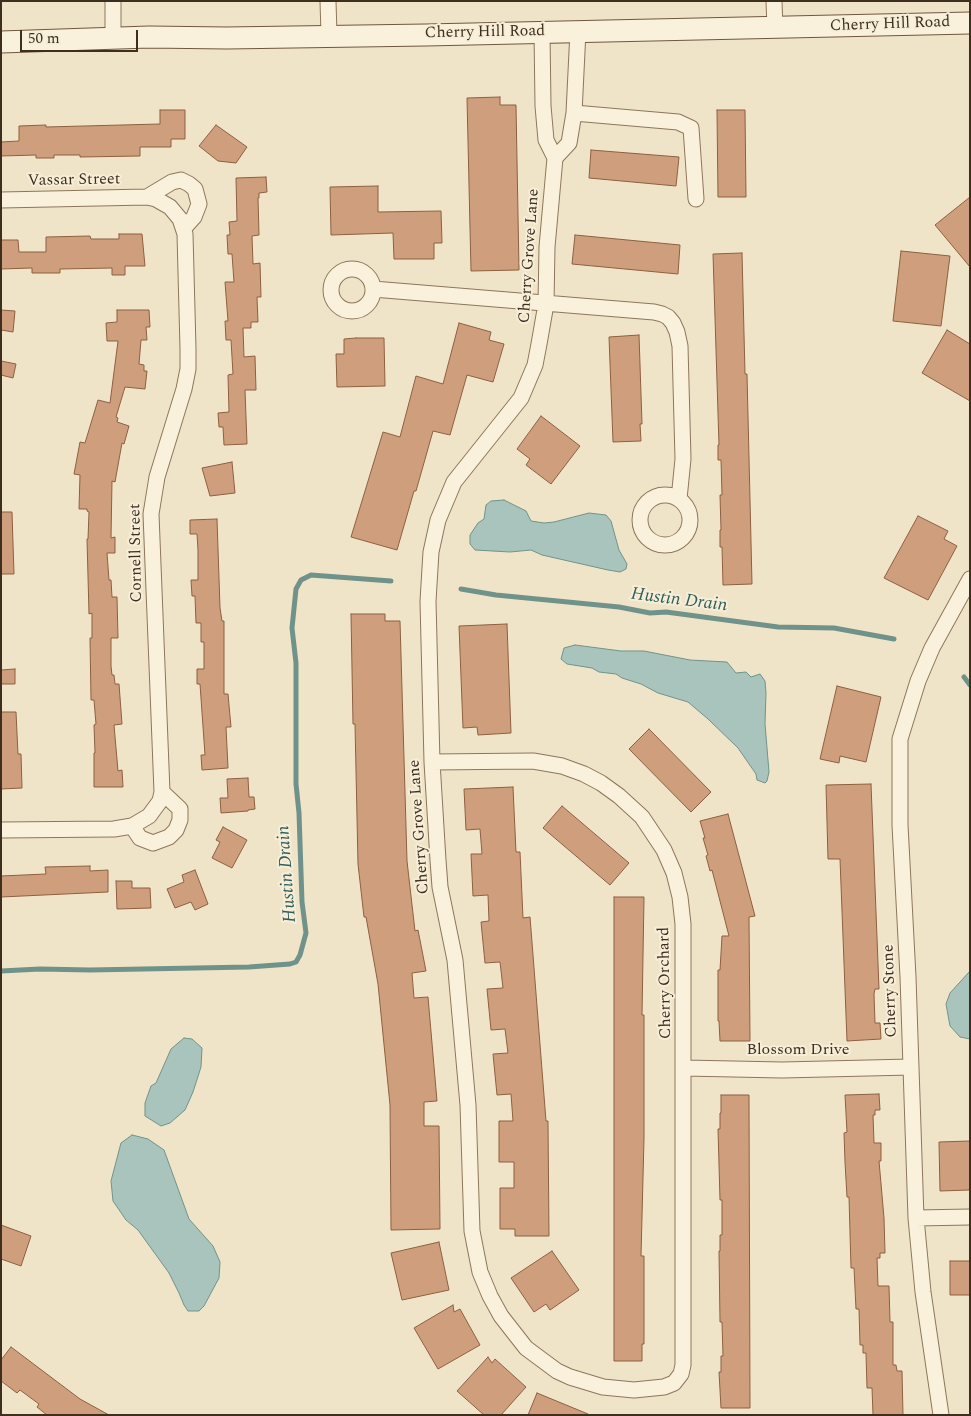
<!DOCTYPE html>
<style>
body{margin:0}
#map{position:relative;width:971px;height:1416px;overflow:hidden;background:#f0e4c8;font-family:Spectral,serif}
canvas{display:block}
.frame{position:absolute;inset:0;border:2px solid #3d2e20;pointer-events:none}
.scale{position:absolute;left:20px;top:30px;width:118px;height:22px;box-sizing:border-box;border:2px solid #3d2e20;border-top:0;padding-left:6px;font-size:15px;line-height:18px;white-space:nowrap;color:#3d2e20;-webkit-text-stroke:4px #f7eed8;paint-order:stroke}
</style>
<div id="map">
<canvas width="971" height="1416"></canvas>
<div class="frame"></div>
<div class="scale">50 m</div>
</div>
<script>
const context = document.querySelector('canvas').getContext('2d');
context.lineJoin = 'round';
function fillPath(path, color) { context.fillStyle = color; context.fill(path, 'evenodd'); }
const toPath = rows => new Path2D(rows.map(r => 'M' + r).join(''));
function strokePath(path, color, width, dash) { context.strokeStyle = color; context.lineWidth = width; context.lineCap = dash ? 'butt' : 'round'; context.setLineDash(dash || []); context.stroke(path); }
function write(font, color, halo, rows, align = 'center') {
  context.font = font + ' Spectral,serif'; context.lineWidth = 4; context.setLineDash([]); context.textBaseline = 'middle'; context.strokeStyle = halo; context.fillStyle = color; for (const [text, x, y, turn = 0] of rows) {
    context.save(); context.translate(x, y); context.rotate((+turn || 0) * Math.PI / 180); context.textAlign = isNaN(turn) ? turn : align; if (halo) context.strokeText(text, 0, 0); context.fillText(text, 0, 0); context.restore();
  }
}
const water = toPath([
 [504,500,526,511,531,521,544,523,554,522,589,513,606,515,611,521,619,550,627,564,626,569,620,572,608,570,542,555,531,550,510,552,475,550,470,544,470,535,478,523,484,519,486,505,491,501,504,500],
 [575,645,621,651,644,651,690,660,727,662,736,673,746,672,751,677,760,674,765,681,766,693,765,724,769,772,767,781,765,783,757,780,756,774,738,748,708,719,688,702,658,693,641,684,622,678,616,674,599,672,592,668,567,664,561,659,564,648,575,645],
 [970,971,970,1039,960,1037,950,1026,946,1004,950,993,970,971],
 [184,1038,192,1039,202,1048,201,1067,193,1092,185,1110,170,1123,161,1126,145,1116,145,1103,151,1086,156,1083,171,1049,184,1038],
 [132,1135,148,1139,164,1150,189,1219,213,1246,220,1262,219,1278,204,1306,199,1311,188,1311,184,1305,179,1293,169,1273,138,1230,126,1220,113,1201,111,1181,121,1143,132,1135]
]);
fillPath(water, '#a9c4bc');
strokePath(water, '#6f938a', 1);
strokePath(toPath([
 [461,589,496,595,619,607,650,613,666,612,778,627,834,628,894,639],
 [964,677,970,685],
 [1,971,40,969,90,970,249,967,290,964,296,962,300,955,306,933,302,902,299,813,296,784,296,663,292,628,296,589,301,580,311,575,391,581]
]), '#6f938a', 5);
const building = toPath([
 [500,97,500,105,516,105,519,270,471,271,467,98,500,97],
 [160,110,185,110,185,139,171,139,171,147,140,147,140,156,80,157,80,155,54,155,54,158,36,158,36,155,1,156,1,142,19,141,19,126,46,125,46,127,160,124,160,110],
 [717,110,745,110,746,197,718,197,717,110],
 [216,125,247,147,236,163,218,161,199,146,216,125],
 [591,150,679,157,676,186,589,178,591,150],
 [266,177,267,192,259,193,259,198,258,198,259,235,252,236,253,264,260,263,261,297,257,297,258,322,251,322,251,328,243,328,244,357,255,356,256,390,245,390,247,444,224,445,223,427,219,427,218,413,229,412,228,375,233,374,231,340,226,340,225,321,228,321,225,282,234,282,232,254,228,254,227,235,230,235,229,222,237,221,236,178,266,177],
 [378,186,378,212,441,211,442,243,434,243,434,259,394,259,393,233,331,235,330,187,378,186],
 [970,197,970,267,935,225,970,197],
 [119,234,142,234,145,266,125,266,125,275,112,275,112,268,60,269,60,273,32,273,32,268,1,269,1,240,18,240,19,252,46,252,46,237,90,236,91,239,119,239,119,234],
 [575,235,680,245,678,274,572,264,575,235],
 [901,251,950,256,941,326,893,321,901,251],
 [742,253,745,374,747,374,752,584,723,585,722,547,720,547,720,530,721,530,720,495,722,495,721,460,718,460,718,445,719,445,713,254,742,253],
 [1,310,15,311,13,332,1,330,1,310],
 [117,310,149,310,150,327,146,327,147,340,141,340,139,364,144,365,144,371,147,371,145,389,125,387,116,417,118,418,117,422,129,426,124,444,122,443,115,482,112,481,111,538,115,537,115,553,107,553,109,580,111,580,112,597,117,597,118,638,111,638,111,666,112,675,114,675,115,684,119,684,122,724,114,725,118,771,122,770,123,787,94,787,94,753,95,753,94,725,96,724,94,700,91,700,90,638,92,638,92,613,89,614,87,539,88,539,89,512,87,511,87,509,79,509,80,475,74,474,80,442,85,443,98,400,110,403,118,341,107,341,106,323,117,322,117,310],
 [459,323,491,332,489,340,504,344,493,382,467,375,450,435,433,431,416,491,414,491,397,550,351,537,383,432,400,437,416,376,443,384,459,323],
 [947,330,970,344,970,401,922,373,947,330],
 [639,335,642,424,640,424,641,441,613,442,609,337,639,335],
 [356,338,384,338,385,386,337,387,336,354,344,354,344,339,356,338],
 [1,361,16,364,13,378,1,375,1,361],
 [541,416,580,446,551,484,526,465,530,459,517,449,541,416],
 [232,462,235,493,210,496,202,468,232,462],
 [1,512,12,512,14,574,1,574,1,512],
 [918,516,948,531,944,539,957,546,928,600,884,578,918,516],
 [217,519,220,608,222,621,224,621,224,694,228,694,231,727,226,727,228,768,202,770,201,755,205,755,200,684,197,684,197,669,204,669,204,642,201,642,201,623,196,623,195,596,192,596,191,580,198,580,198,550,197,534,190,534,190,520,217,519],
 [351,614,385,614,385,621,400,621,407,861,415,931,418,930,426,971,412,973,414,998,428,997,437,1101,424,1102,424,1126,439,1126,440,1229,391,1230,390,1105,378,984,366,917,364,917,358,864,355,724,353,724,351,614],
 [507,624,511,733,478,735,477,727,463,728,459,626,507,624],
 [15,669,15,684,1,684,1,670,15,669],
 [837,686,881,697,866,762,840,756,839,763,820,759,837,686],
 [1,712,16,712,18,754,21,754,22,788,1,789,1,712],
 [649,729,711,792,691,812,629,749,649,729],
 [248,778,249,797,254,797,255,809,248,810,248,811,221,813,220,798,228,798,227,779,248,778],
 [871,784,879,989,875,989,874,994,875,1023,880,1023,881,1039,847,1041,840,859,828,859,826,785,871,784],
 [513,787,516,852,520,852,523,918,530,917,546,1121,548,1121,549,1236,515,1236,515,1229,500,1229,500,1188,514,1188,514,1162,499,1162,499,1121,513,1121,511,1094,497,1095,493,1054,508,1053,505,1029,491,1030,487,989,503,988,500,962,485,963,481,922,489,921,488,895,473,896,471,854,482,854,480,829,466,830,464,789,513,787],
 [562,806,629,863,610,885,543,828,562,806],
 [728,814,755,916,749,917,750,1041,720,1041,719,1021,718,1021,718,970,720,970,722,936,729,936,712,870,710,871,706,856,708,855,703,838,705,838,700,821,728,814],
 [223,827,247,840,232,868,212,858,220,842,216,840,223,827],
 [90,866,90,871,108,870,108,892,1,897,1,876,46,874,45,867,90,866],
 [195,870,208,904,195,910,191,902,175,908,167,889,184,882,182,875,195,870],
 [116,881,132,881,132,888,150,888,151,908,117,909,116,881],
 [614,897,644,897,642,1015,644,1015,644,1138,641,1256,644,1256,644,1344,642,1344,642,1361,614,1361,614,897],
 [879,1094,880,1110,875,1110,875,1115,873,1115,874,1143,881,1143,881,1161,879,1161,884,1218,885,1253,880,1253,880,1258,877,1258,878,1286,889,1286,890,1322,893,1322,893,1365,896,1365,897,1371,902,1371,903,1415,873,1415,872,1388,867,1388,866,1353,863,1353,863,1345,860,1345,859,1309,856,1309,854,1268,851,1268,849,1197,847,1197,845,1162,844,1133,847,1132,845,1095,879,1094],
 [721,1095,749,1095,750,1408,721,1408,719,1372,721,1372,721,1356,723,1356,722,1322,720,1322,719,1251,720,1251,720,1235,722,1235,722,1200,720,1200,718,1129,720,1129,720,1113,721,1113,721,1095],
 [970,1141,970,1190,940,1191,939,1142,970,1141],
 [1,1225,31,1236,21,1266,1,1259,1,1225],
 [439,1242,449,1290,402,1300,391,1253,439,1242],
 [552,1251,579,1290,550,1310,546,1304,534,1312,511,1278,552,1251],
 [950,1261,970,1261,970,1295,950,1295,950,1261],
 [453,1305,454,1312,460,1309,480,1345,438,1369,414,1328,453,1305],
 [11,1347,80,1399,109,1415,47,1415,37,1407,39,1404,20,1390,17,1393,1,1381,1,1360,11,1347],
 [488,1357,492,1363,495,1359,526,1387,501,1415,484,1415,457,1391,488,1357],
 [537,1393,588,1414,588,1415,528,1415,537,1393]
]);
fillPath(building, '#cf9f7d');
strokePath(building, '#8d5f41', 1);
const street = toPath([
 [113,1,113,38],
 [328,1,329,35],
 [774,1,775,28],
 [574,113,678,122,691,128,696,199],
 [555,158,569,143,574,113,578,31],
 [147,197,172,182,181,180,189,184,195,189,199,204,194,217,184,228],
 [1,200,147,197,156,199,170,207,180,219,185,234,188,349,188,369,184,389,157,477,151,514,162,792,160,801,149,816,132,826,114,829,1,830],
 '331 290a21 21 0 1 1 42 0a21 21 0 1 1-42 0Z',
 [373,289,654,312,662,314,668,317,673,323,677,332,680,346,683,459,679,499],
 '640 520a25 25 0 1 1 50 0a25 25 0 1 1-50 0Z',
 [432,762,533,761,562,766,584,774,601,783,619,796,642,817,664,850,674,873,680,897,683,924,683,1365,681,1374,674,1383,664,1387,634,1390,603,1387,570,1377,557,1371,526,1348,501,1316,490,1296,480,1272,472,1231,468,1105,455,960,440,887,438,860,432,762,428,601,431,552,438,520,454,482,521,398,535,365,539,344,546,304,547,247,555,158,546,140,543,106,542,31],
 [132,826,140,838,153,843,169,837,176,830,180,820,180,809,162,792],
 [684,1068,782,1070,911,1067],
 [916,1218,970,1217],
 [941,1415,923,1292,916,1218,908,977,900,825,900,739,918,681,932,648,970,579]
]);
const secondary = toPath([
 [1,42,149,37,227,38,426,35,970,23]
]);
strokePath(street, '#8d765c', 17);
strokePath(secondary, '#6f573f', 23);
strokePath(street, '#faf1dc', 15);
strokePath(secondary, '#faf1dc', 21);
write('16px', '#3d2e20', '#f7eed8', [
 ["Cherry Hill Road",890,25,-2],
 ["Cherry Hill Road",485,33,-1],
 ["Vassar Street",74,181,-1],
 ["Cherry Grove Lane",530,256,-86],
 ["Cornell Street",137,553,-91],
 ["Cherry Grove Lane",420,827,-94],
 ["Cherry Orchard",666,983,-91],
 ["Cherry Stone",891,991,-92],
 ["Blossom Drive",798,1051]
]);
write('italic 18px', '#2f5d5a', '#f7eed8', [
 ["Hustin Drain",679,601,7],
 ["Hustin Drain",288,874,-94]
]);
</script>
